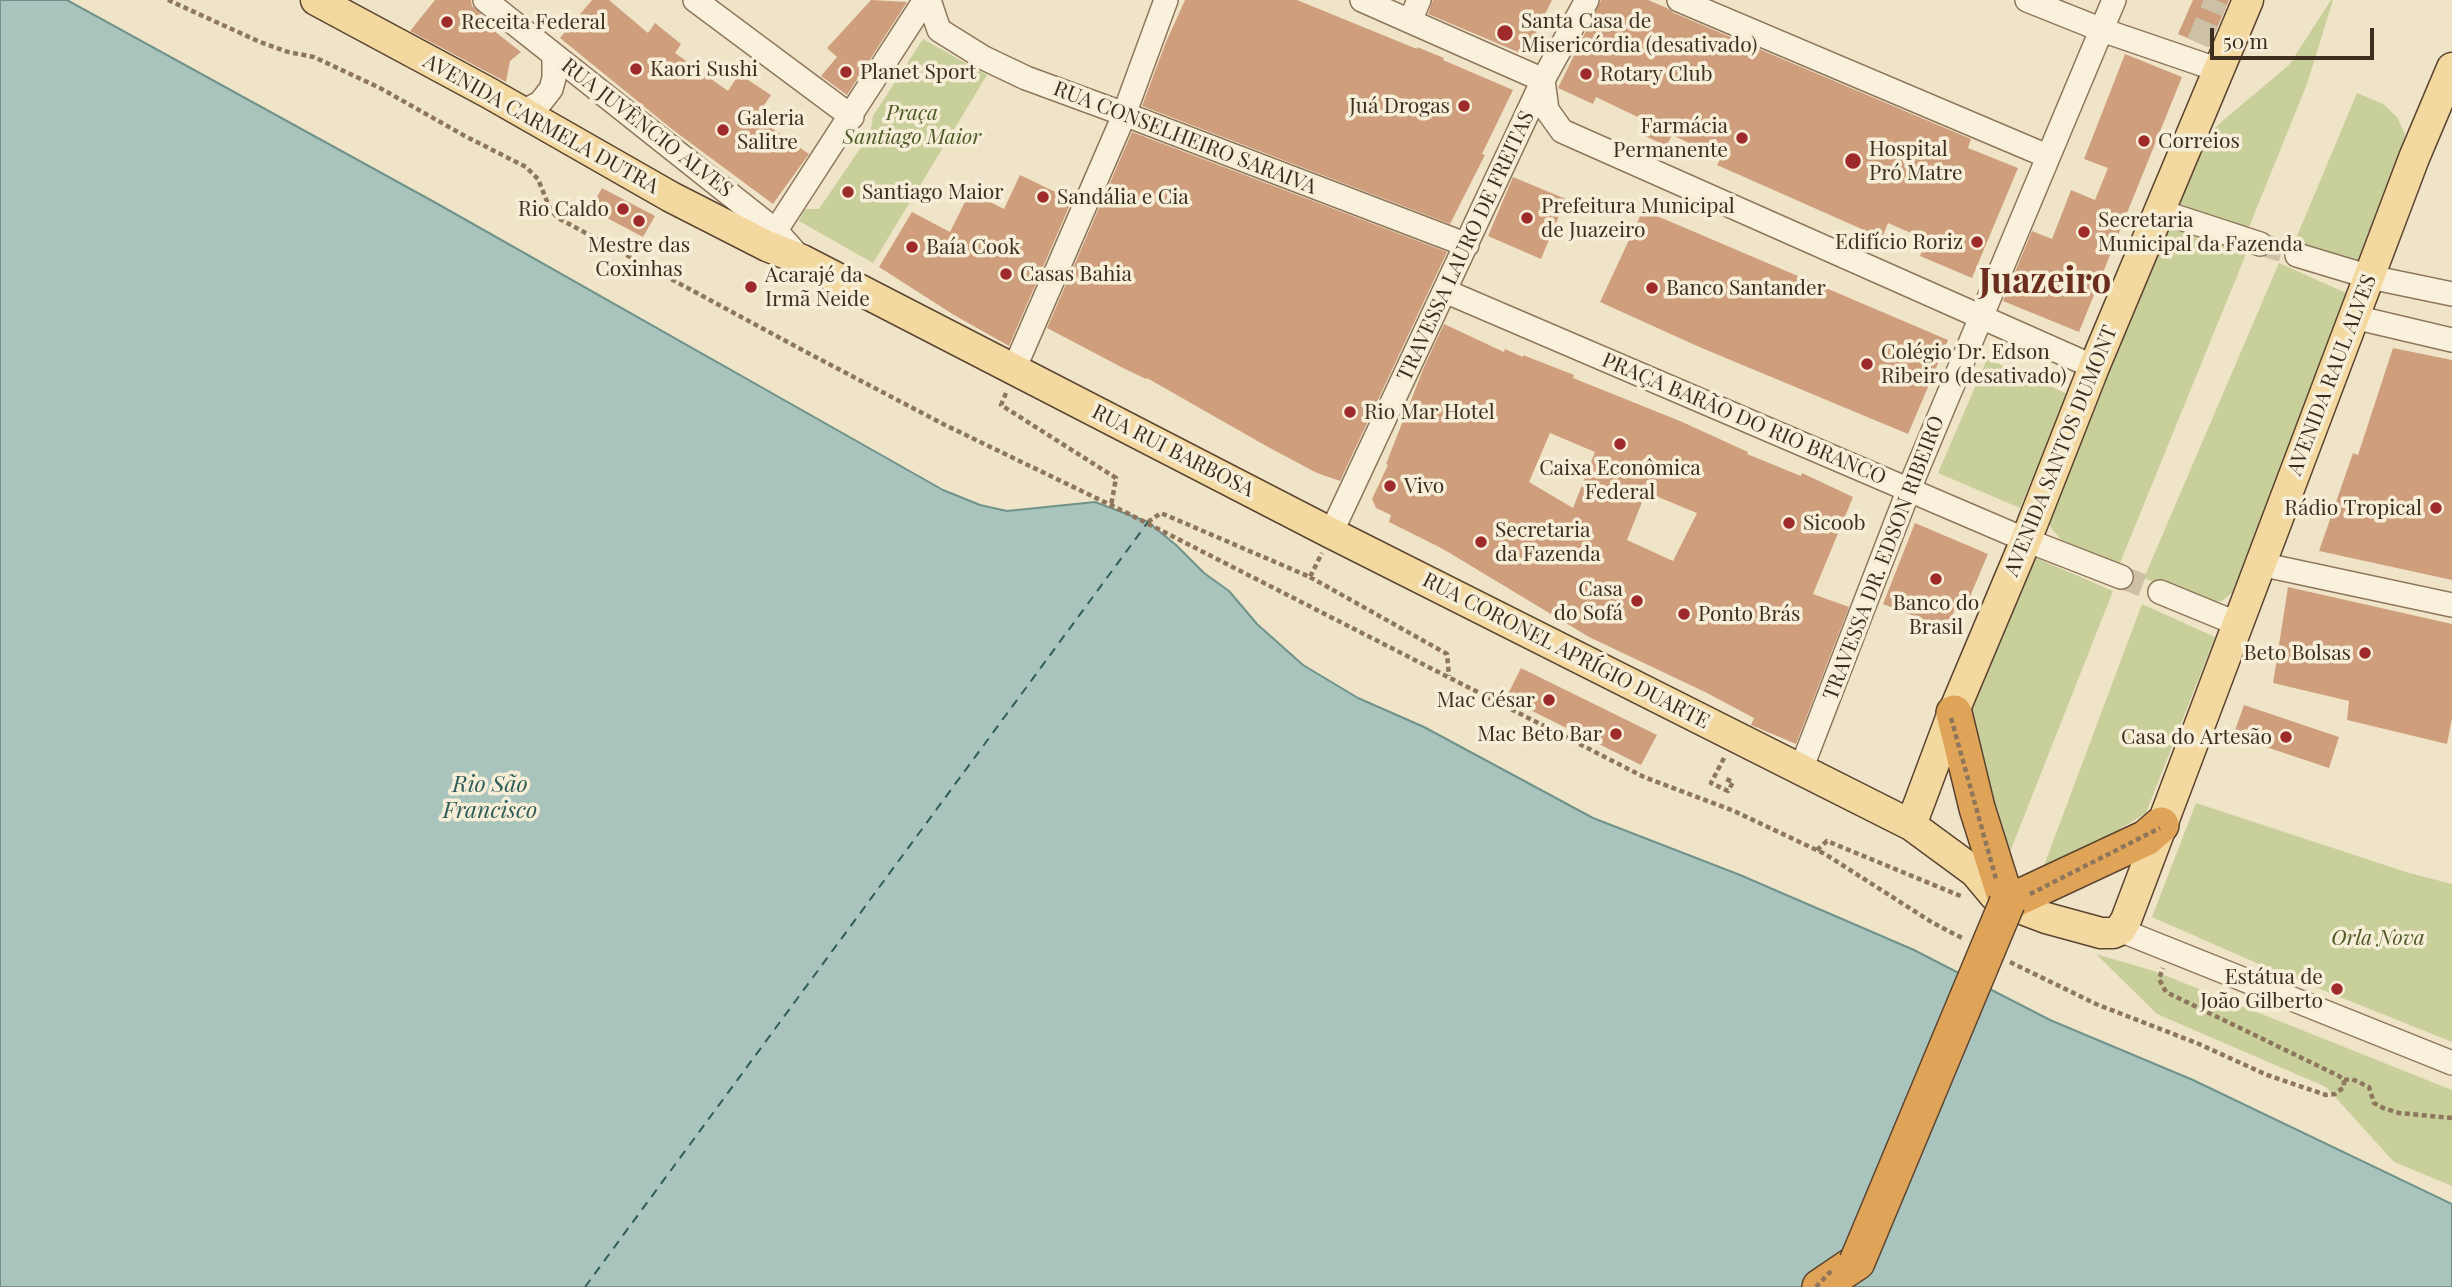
<!DOCTYPE html>
<meta charset="utf-8">
<style>
body{margin:0}
#map{position:relative;width:2452px;height:1287px;overflow:hidden;background:#f0e4c8;font-family:"Playfair Display",serif}
canvas{display:block}
.scale{position:absolute;left:2210px;top:28px;width:164px;height:32px;box-sizing:border-box;border:4px solid #3d2e20;border-top:0;padding-left:9px;font-size:21px;line-height:24px;white-space:nowrap;color:#3d2e20;-webkit-text-stroke:5px #f7eed8;paint-order:stroke}
</style>
<div id="map">
<canvas width="2452" height="1287"></canvas>
<div class="scale">50 m</div>
</div>
<script>
const context = document.querySelector('canvas').getContext('2d');
context.lineJoin = 'round';
function fillPath(path, color) { context.fillStyle = color; context.fill(path, 'evenodd'); }
const toPath = rows => new Path2D(rows.map(r => 'M' + r).join(''));
function strokePath(path, color, width, dash) { context.strokeStyle = color; context.lineWidth = width; context.lineCap = dash ? 'butt' : 'round'; context.setLineDash(dash || []); context.stroke(path); }
function write(font, color, halo, rows, align = 'center') {
  context.font = font + ' "Playfair Display",serif'; context.lineWidth = 7; context.setLineDash([]); context.textBaseline = 'middle'; context.strokeStyle = halo; context.fillStyle = color; for (const [text, x, y, turn = 0] of rows) {
    context.save(); context.translate(x, y); context.rotate((+turn || 0) * Math.PI / 180); context.textAlign = isNaN(turn) ? turn : align; if (halo) context.strokeText(text, 0, 0); context.fillText(text, 0, 0); context.restore();
  }
}
fillPath(toPath([
 [2331,0,2333,0,2307,84,2247,232,2173,201,2199,145,2220,123,2289,65],
 [923,39,987,75,873,263,799,221,805,209,819,209,870,134,873,116],
 [2357,93,2383,104,2397,117,2405,134,2398,163,2362,264,2294,243],
 [2162,220,2246,254,2120,563,2061,540,2049,525,2051,502],
 [2279,263,2353,296,2240,586,2222,601,2203,603,2144,578],
 [1987,359,2068,394,2020,508,1938,473],
 [2029,555,2113,591,2006,862,1964,719],
 [2142,604,2215,637,2146,813,2039,879],
 [2196,803,2406,872,2452,884,2452,1042,2270,969,2152,917],
 [2096,954,2154,971,2452,1090,2452,1186,2394,1162,2326,1087,2157,1014]
]), '#c9cf9b');
const water = toPath([
 [0,0,67,0,436,203,943,490,980,505,1007,511,1095,502,1148,522,1176,545,1204,573,1229,591,1257,624,1303,665,1358,698,1424,727,1593,818,1740,875,1914,950,2050,1020,2193,1080,2452,1204,2452,1287,0,1287,0,0]
]);
fillPath(water, '#a9c4bc');
strokePath(water, '#6f938a', 2);
strokePath(toPath([
 [585,1287,1148,522]
]), '#2f5d5a', 2, [9, 7]);
fillPath(toPath([
 [435,0,471,0,472,6,482,15,479,19,521,52,510,61,506,82,410,31],
 [592,0,609,0,648,33,655,23,681,44,675,53,728,91,739,74,771,95,756,117,809,154,773,204,673,130,560,38],
 [871,0,907,2,847,95,821,76,837,57,827,48],
 [1185,0,1297,0,1417,49,1417,47,1444,58,1443,60,1513,90,1482,154,1485,155,1450,224,1142,106,1166,42],
 [1433,0,1552,0,1525,55,1428,14],
 [1601,0,1648,0,1667,8,1674,13,1971,139,1968,148,2018,168,1972,278,1920,256,1927,240,1888,223,1882,238,1717,165,1721,158,1672,135,1667,146,1640,134,1646,121,1596,97,1593,104,1558,88],
 [2193,0,2229,0,2209,47,2178,34],
 [2125,54,2182,77,2079,332,2003,301,2032,231,2052,239,2071,190,2095,200,2108,168,2084,159],
 [1132,132,1447,252,1340,481,1317,473,1268,447,1147,378,1146,379,1125,369,1047,328],
 [1020,175,1072,200,1009,346,954,315,879,267,912,212,950,232,970,192,1004,209],
 [1513,177,1566,199,1541,259,1488,236],
 [602,188,655,216,643,237,607,218,609,214,592,206],
 [1643,210,1948,340,1908,434,1697,346,1600,302],
 [1444,324,1504,352,1505,349,1523,357,1523,355,1574,375,1573,378,1680,421,1748,452,1747,454,1801,476,1802,473,1853,497,1813,594,1849,607,1796,744,1751,725,1754,718,1705,692,1589,637,1443,549,1389,522,1391,515,1376,508,1372,499,1388,465,1386,464,1424,367],
 [1550,433,1595,452,1573,508,1529,482],
 [1646,492,1697,513,1673,561,1627,540],
 [2393,348,2452,360,2452,580,2319,551,2353,453,2358,455],
 [1915,523,1988,554,1963,613,1955,609,1947,629,1883,604],
 [2288,587,2452,624,2452,718,2447,744,2347,720,2349,701,2273,683],
 [1521,668,1657,735,1641,765,1506,698],
 [2244,705,2339,737,2329,768,2233,736]
]), '#cf9f7d');
strokePath(toPath([
 [2198,43,2216,0],
 [2260,244,2297,255],
 [2121,577,2160,592]
]), '#ccc0a6', 23, [23, 11]);
const minor = toPath([
 [485,0,776,231,800,258],
 [695,0,852,117],
 [929,0,939,30,984,58,1026,78,1124,114,1467,245],
 [1362,0,1543,80],
 [1679,0,2047,156],
 [2027,0,2102,30,2219,70],
 [1410,21,1419,0],
 [1543,80,1547,110,1562,131,2094,367],
 [522,112,540,103,551,89,554,78,554,55],
 [2159,211,2260,244],
 [769,241,925,0],
 [2297,255,2370,277,2452,294],
 [1445,291,2026,540,2121,577],
 [2354,317,2452,340],
 [1018,360,1122,120,1166,0],
 [1331,533,1543,80,1587,0],
 [2260,564,2452,605],
 [2160,592,2238,624],
 [1801,769,1909,489,2114,0],
 [2120,930,2452,1063]
]);
const major = toPath([
 [316,0,489,93,671,197,767,246,802,260,1331,533,1911,825,1975,872,1995,896],
 [1911,825,1951,718,2026,540,2094,367,2248,0],
 [2001,901,2046,918,2101,933,2113,933,2120,930,2126,920,2414,158,2452,68]
]);
const highway = toPath([
 [1954,713,1977,808,2007,903,2146,838,2161,825],
 [1820,1287,1857,1262]
]);
strokePath(minor, '#8d765c', 26);
strokePath(major, '#5b4430', 33);
strokePath(highway, '#5b4430', 38);
strokePath(toPath([
 [168,0,260,42,288,52,314,57,380,88,465,136,526,167,538,179,550,209,558,218,808,353,945,425,1123,511,1644,777,1734,811,1825,854,1933,923,1964,939],
 [1006,393,1001,405,1116,478,1111,506],
 [1148,522,1161,513,1310,577,1322,553],
 [1310,577,1447,654,1449,676],
 [1724,758,1711,783,1728,791,1733,782,1726,779],
 [1817,850,1827,841,1963,897],
 [2010,962,2096,1004,2199,1044,2267,1075,2326,1095,2335,1094,2344,1087,2344,1080,2339,1076,2166,992,2159,979,2163,968],
 [2344,1080,2352,1079,2369,1087,2374,1103,2383,1108,2399,1113,2452,1118]
]), '#8d765c', 4.5, [5, 3.5]);
strokePath(minor, '#faf1dc', 23);
strokePath(major, '#f3d9a0', 30);
strokePath(highway, '#e0a458', 35);
const highwayBridge = toPath([
 [1857,1262,2007,903]
]);
strokePath(highwayBridge, '#5b4430', 38, []);
strokePath(toPath([
 [1951,718,1996,879],
 [2030,894,2160,828],
 [1816,1287,1833,1269]
]), '#8d765c', 4.5, [5, 3.5]);
strokePath(highwayBridge, '#e0a458', 35);
for (const [x, y, r, color] of [
 [447,22,7,"#9e2a2b"],
 [1505,33,9,"#9e2a2b"],
 [636,69,7,"#9e2a2b"],
 [846,72,7,"#9e2a2b"],
 [1586,74,7,"#9e2a2b"],
 [1464,106,7,"#9e2a2b"],
 [723,130,7,"#9e2a2b"],
 [1742,138,7,"#9e2a2b"],
 [2144,141,7,"#9e2a2b"],
 [1853,161,9,"#9e2a2b"],
 [848,192,7,"#9e2a2b"],
 [1043,197,7,"#9e2a2b"],
 [623,209,7,"#9e2a2b"],
 [1527,218,7,"#9e2a2b"],
 [639,221,7,"#9e2a2b"],
 [2084,232,7,"#9e2a2b"],
 [1977,242,7,"#9e2a2b"],
 [912,247,7,"#9e2a2b"],
 [1006,274,7,"#9e2a2b"],
 [751,287,7,"#9e2a2b"],
 [1652,288,7,"#9e2a2b"],
 [1867,364,7,"#9e2a2b"],
 [1350,412,7,"#9e2a2b"],
 [1620,444,7,"#9e2a2b"],
 [1390,486,7,"#9e2a2b"],
 [2436,508,7,"#9e2a2b"],
 [1789,523,7,"#9e2a2b"],
 [1481,542,7,"#9e2a2b"],
 [1936,579,7,"#9e2a2b"],
 [1637,601,7,"#9e2a2b"],
 [1684,614,7,"#9e2a2b"],
 [2365,653,7,"#9e2a2b"],
 [1549,700,7,"#9e2a2b"],
 [1616,734,7,"#9e2a2b"],
 [2286,737,7,"#9e2a2b"],
 [2337,989,7,"#9e2a2b"]
]) { const dot = new Path2D(); dot.arc(x, y, r, 0, 2 * Math.PI); context.fillStyle = color; context.fill(dot); strokePath(dot, '#f7eed8', 2.5); }
write('21px', '#3d2e20', '#f7eed8', [
 ["Santa Casa de",1521,21],
 ["Misericórdia (desativado)",1521,45],
 ["Receita Federal",461,22],
 ["Kaori Sushi",650,69],
 ["Planet Sport",860,72],
 ["Rotary Club",1600,74],
 ["Juá Drogas",1450,106,"right"],
 ["Galeria",737,118],
 ["Salitre",737,142],
 ["Farmácia",1728,126,"right"],
 ["Permanente",1728,150,"right"],
 ["Correios",2158,141],
 ["Hospital",1869,149],
 ["Pró Matre",1869,173],
 ["Santiago Maior",862,192],
 ["Sandália e Cia",1057,197],
 ["Prefeitura Municipal",1541,206],
 ["de Juazeiro",1541,230],
 ["Rio Caldo",609,209,"right"],
 ["Secretaria",2098,220],
 ["Municipal da Fazenda",2098,244],
 ["Edifício Roriz",1963,242,"right"],
 ["Mestre das",639,245,"center"],
 ["Coxinhas",639,269,"center"],
 ["Baía Cook",926,247],
 ["Casas Bahia",1020,274],
 ["Acarajé da",765,275],
 ["Irmã Neide",765,299],
 ["Banco Santander",1666,288],
 ["Colégio Dr. Edson",1881,352],
 ["Ribeiro (desativado)",1881,376],
 ["Rio Mar Hotel",1364,412],
 ["Caixa Econômica",1620,468,"center"],
 ["Federal",1620,492,"center"],
 ["Vivo",1404,486],
 ["Rádio Tropical",2422,508,"right"],
 ["Sicoob",1803,523],
 ["Secretaria",1495,530],
 ["da Fazenda",1495,554],
 ["Casa",1623,589,"right"],
 ["do Sofá",1623,613,"right"],
 ["Banco do",1936,603,"center"],
 ["Brasil",1936,627,"center"],
 ["Ponto Brás",1698,614],
 ["Beto Bolsas",2351,653,"right"],
 ["Mac César",1535,700,"right"],
 ["Mac Beto Bar",1602,734,"right"],
 ["Casa do Artesão",2272,737,"right"],
 ["Estátua de",2323,977,"right"],
 ["João Gilberto",2323,1001,"right"]
], 'left');
write('italic 21px', '#4d5a26', '#f7eed8', [
 ["Praça",912,113],
 ["Santiago Maior",912,137],
 ["Orla Nova",2378,938]
]);
write('21px', '#3d2e20', '#f7eed8', [
 ["AVENIDA CARMELA DUTRA",541,124,29],
 ["RUA JUVÊNCIO ALVES",647,128,38],
 ["RUA CONSELHEIRO SARAIVA",1185,138,21],
 ["TRAVESSA LAURO DE FREITAS",1466,246,-65],
 ["AVENIDA RAUL ALVES",2332,375,-69],
 ["PRAÇA BARÃO DO RIO BRANCO",1744,419,23],
 ["RUA RUI BARBOSA",1173,451,27],
 ["AVENIDA SANTOS DUMONT",2061,451,-68],
 ["TRAVESSA DR. EDSON RIBEIRO",1884,558,-69],
 ["RUA CORONEL APRÍGIO DUARTE",1566,651,27]
]);
write('italic 23px', '#2f5d5a', '#f7eed8', [
 ["Rio São",490,785],
 ["Francisco",490,811]
]);
write('bold 35px', '#6b2e1e', '#f7eed8', [
 ["Juazeiro",2045,282]
]);
</script>
